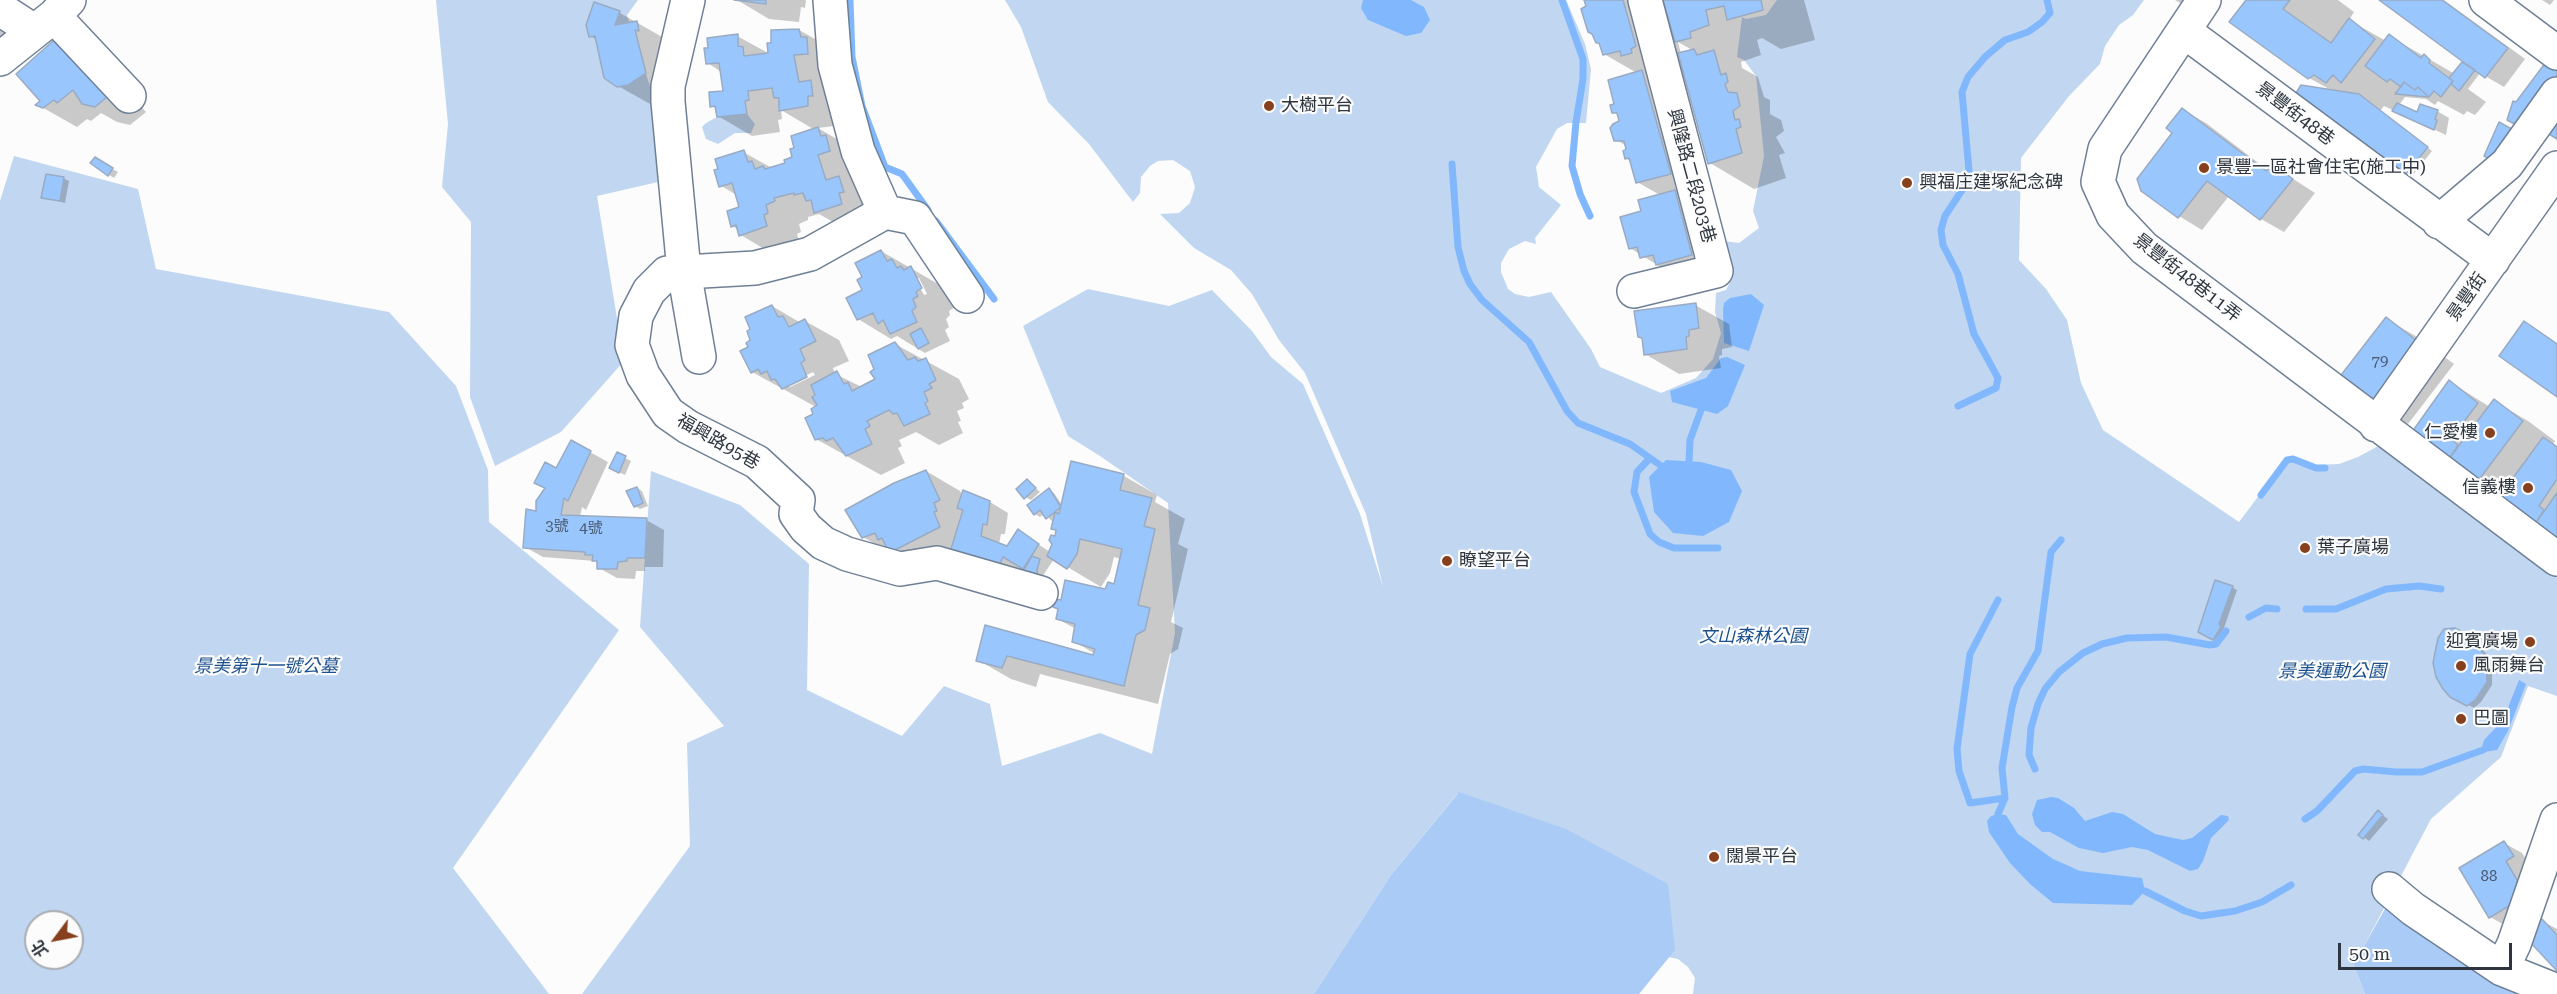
<!DOCTYPE html>
<meta charset="utf-8">
<style>
body{margin:0}
#map{position:relative;width:2557px;height:994px;overflow:hidden;background:#fbfcfb;font-family:"Roboto Serif","Noto Sans TC",serif}
canvas{display:block}
.north{position:absolute;left:24px;top:910px;width:60px;height:60px;box-sizing:border-box;background:#fbfcfb;border:2px solid #a9acb0;border-radius:50%;rotate:238deg;font-size:16px;font-weight:700;line-height:24px;text-align:center;color:#2e353f}
.north::after{content:'';display:block;margin:auto;width:21px;height:27px;background:#86401d;clip-path:polygon(50% 0,100% 100%,50% 72%,0 100%)}
.scale{position:absolute;left:2338px;top:943px;width:174px;height:27px;box-sizing:border-box;border:3px solid #2e353f;border-top:0;padding-left:8px;font-size:18px;line-height:21px;white-space:nowrap;color:#2e353f;-webkit-text-stroke:4px #fbfcfb;paint-order:stroke}
</style>
<div id="map">
<canvas width="2557" height="994"></canvas>
<div class="north">北</div>
<div class="scale">50 m</div>
</div>
<script>
const context = document.querySelector('canvas').getContext('2d');
context.lineJoin = 'round';
function fillPath(path, color) { context.fillStyle = color; context.fill(path, 'evenodd'); }
const toPath = rows => new Path2D(rows.map(r => 'M' + r).join(''));
function strokePath(path, color, width, dash) { context.strokeStyle = color; context.lineWidth = width; context.lineCap = dash ? 'butt' : 'round'; context.setLineDash(dash || []); context.stroke(path); }
function write(font, color, halo, rows, align = 'center') {
  context.font = font + ' "Roboto Serif","Noto Sans TC",serif'; context.lineWidth = 4.5; context.setLineDash([]); context.textBaseline = 'middle'; context.strokeStyle = halo; context.fillStyle = color; for (const [text, x, y, turn = 0] of rows) {
    context.save(); context.translate(x, y); context.rotate((+turn || 0) * Math.PI / 180); context.textAlign = isNaN(turn) ? turn : align; if (halo) context.strokeText(text, 0, 0); context.fillText(text, 0, 0); context.restore();
  }
}
fillPath(toPath([
 [436,0,638,0,627,15,656,105,658,182,597,196,624,361,561,432,495,466,470,397,471,222,442,187,448,124],
 [1005,0,1566,0,1585,44,1591,69,1586,123,1567,123,1557,129,1536,167,1539,187,1561,205,1535,238,1536,244,1525,241,1509,249,1501,263,1501,272,1508,289,1515,294,1529,297,1551,292,1591,349,1600,367,1661,393,1696,378,1713,359,1721,333,1715,312,1716,293,1726,290,1733,276,1724,241,1739,243,1759,228,1753,211,1764,156,1756,76,1744,60,1737,57,1742,17,1746,19,1766,15,1777,0,2144,0,2133,15,2119,25,2105,46,2100,64,2069,96,2021,158,2019,260,2046,289,2067,320,2081,383,2103,430,2239,522,2287,458,2315,465,2339,464,2358,457,2382,444,2557,573,2557,696,2528,686,2501,757,2431,819,2363,948,2349,953,2365,994,1693,994,1695,978,1688,967,1678,959,1668,957,1457,794,1391,875,1314,994,582,994,690,846,687,743,724,726,640,627,651,471,740,505,809,564,807,690,902,736,944,686,990,704,1002,766,1100,733,1152,754,1175,633,1168,503,1100,456,1068,436,1023,326,1088,289,1169,306,1212,290,1252,331,1271,357,1303,384,1360,514,1383,587,1366,514,1305,373,1279,340,1252,294,1231,270,1194,248,1160,214,1179,213,1190,203,1195,187,1190,171,1173,160,1158,161,1150,166,1141,177,1140,193,1133,202,1089,144,1048,102,1021,27],
 [747,114,755,124,751,133,735,133,718,144,706,139,702,127,706,123,717,117],
 [14,156,138,189,156,269,389,312,456,386,488,470,489,522,619,630,453,868,549,994,0,994,0,201],
 [36,922,72,922,72,958,36,958]
]), '#c1d6f1');
fillPath(toPath([
 [1459,792,1566,829,1668,884,1675,950,1639,994,1314,994,1391,875],
 [2386,907,2521,994,2365,994,2349,953,2363,948]
]), '#aacbf5');
fillPath(toPath([
 [1363,0,1411,0,1424,7,1430,20,1421,33,1406,36,1368,20,1361,8],
 [1751,294,1764,305,1749,351,1724,343,1723,309,1724,303,1730,298],
 [1727,357,1745,365,1728,406,1717,414,1672,402,1670,391,1706,378,1721,358],
 [1666,460,1701,462,1731,470,1742,491,1729,522,1703,536,1673,533,1654,512,1649,477],
 [2519,680,2526,684,2508,731,2497,750,2484,752,2482,747,2484,740,2503,720],
 [2051,797,2058,798,2074,808,2085,821,2112,812,2123,814,2155,834,2183,840,2192,838,2221,815,2228,816,2229,820,2211,838,2203,861,2198,869,2190,871,2148,850,2132,847,2103,853,2079,848,2050,832,2042,832,2035,825,2032,814,2037,800],
 [1998,814,2006,815,2018,834,2053,859,2080,871,2142,878,2145,891,2132,905,2053,903,2030,884,2010,863,1989,832,1987,821,1991,816]
]), '#81b8fd');
fillPath(toPath([
 [737,0,806,0,805,8,801,7,799,22,769,19],
 [1585,0,1660,0,1666,3,1665,0,1804,0,1815,40,1781,49,1762,38,1757,40,1761,55,1741,62,1742,68,1758,77,1764,97,1770,100,1770,114,1781,120,1784,131,1776,137,1785,153,1779,155,1786,178,1754,189,1710,163,1686,77,1682,78,1725,274,1675,276,1630,248,1643,212,1660,195,1637,182,1631,162,1626,158,1627,146,1616,140,1621,122,1619,115,1613,112,1616,105,1637,73,1604,54,1601,44,1597,42],
 [1678,42,1694,51,1681,54],
 [2175,0,2207,0,2208,19],
 [2248,0,2338,0,2354,12,2349,20,2386,41,2389,36,2455,74,2470,65,2382,0,2444,0,2525,59,2504,87,2480,73,2468,89,2486,102,2475,115,2467,111,2464,115,2438,101,2435,105,2426,99,2405,97,2399,105,2417,115,2437,111,2449,118,2446,135,2384,106,2380,111,2432,151,2412,176,2333,91,2309,78],
 [2542,0,2554,0,2550,5],
 [595,4,620,13,671,42,652,105,618,86,597,40,590,36],
 [0,29,26,45,0,60],
 [799,30,833,49,842,125,818,128,852,148,851,175,855,187,872,197,849,231,819,214,808,217,808,220,799,224,801,232,797,234,800,245,774,255,741,235,739,230,732,226,741,208,738,196,720,185,743,152,772,168,787,164,815,130,781,110,782,119,778,120,780,132,752,136,718,116,717,109,712,106,724,92,721,72,708,63,737,36,770,54],
 [102,63,146,112,130,125,117,122,101,113,91,121,87,119,77,127,38,105],
 [2183,110,2206,123,2269,171,2273,166,2315,193,2284,232,2261,219,2229,196,2202,230,2179,216],
 [95,159,118,172,114,178,109,175],
 [63,178,69,181,65,203,43,197],
 [881,251,945,288,955,307,949,311,950,315,946,319,949,327,945,330,950,341,925,353,897,336,891,339,858,319,864,290,864,277],
 [915,278,919,278,927,294,924,295],
 [1695,305,1729,324,1732,347,1722,349,1722,355,1719,356,1721,368,1679,374,1645,354,1644,339,1639,336],
 [772,306,801,323,805,321,839,340,849,361,833,368,835,374,862,387,877,379,895,344,959,379,969,399,962,403,964,408,957,411,961,421,958,422,963,433,939,445,916,432,899,440,902,446,898,448,905,463,881,475,816,439,816,407,752,372,750,348,752,341],
 [813,372,815,375,790,387,787,385],
 [2386,319,2419,338,2454,364,2408,424,2374,405],
 [2450,382,2490,407,2494,401,2528,421,2555,441,2553,444,2557,447,2557,538,2501,497,2503,493,2479,479,2414,431],
 [590,452,608,462,586,510,582,507,580,517,646,520,664,530,663,567,645,567,645,571,636,571,635,579,617,578,599,568,599,563,595,561,543,557,525,547,556,470],
 [617,454,631,461,625,475,616,471],
 [1072,463,1124,476,1157,495,1155,502,1185,519,1178,544,1188,549,1171,622,1183,628,1178,649,1170,654,1158,704,1040,674,1036,687,1011,679,978,660,986,627,1094,657,1095,654,1074,641,1076,629,1058,619,1062,601,1106,591,1115,586,1121,559,1114,557,1110,573,1101,587,1054,559,1042,577,1043,586,1021,567,1016,580,897,557,863,537,926,471,960,491,963,497,990,502,1008,513,1005,534,1001,534,999,544,1008,547,1018,531,1050,552,1057,530,1055,519,1052,521,1044,514,1040,517,1035,514,1049,490,1054,493,1062,505],
 [1027,481,1040,492,1031,500,1025,497],
 [637,488,642,491,648,506,640,509,635,506],
 [2232,587,2237,590,2224,628,2226,631,2219,642,2199,631],
 [2445,631,2476,641,2492,661,2492,685,2481,702,2474,708,2451,695,2434,663,2436,647],
 [2378,812,2388,819,2369,841,2360,834],
 [2504,843,2522,853,2531,867,2508,927,2490,917],
 [2542,921,2557,929,2557,969]
]), '#0003');
strokePath(toPath([
 [850,0,852,57,862,106,885,167,902,174,928,210],
 [1562,0,1583,59,1583,79,1576,122,1572,166,1580,194,1590,216],
 [1452,164,1458,247,1464,271,1470,284,1482,300,1529,342,1567,411,1578,423,1630,444,1650,458],
 [936,221,994,299],
 [1958,406,1996,388,1998,378,1974,334,1958,274,1943,245,1941,230,1945,216,1968,181,1969,171,1962,92,1968,77,1985,57,2005,40,2028,32,2042,22,2050,13,2047,0],
 [1689,462,1690,440,1701,410],
 [1660,465,1650,458,1637,472,1634,492,1650,534,1659,542,1674,548,1718,548],
 [2261,495,2287,460,2293,459,2316,468,2325,468],
 [1998,600,1970,654,1957,749,1959,771,1970,803,2005,798],
 [2306,609,2336,609,2386,589,2419,586,2441,589],
 [2249,617,2266,608,2277,609],
 [2035,769,2029,755,2031,728,2038,704,2045,689,2059,672,2083,653,2102,644,2127,638,2166,637,2210,645,2216,644,2226,631],
 [1998,814,2005,798,2002,768,2012,707,2017,688,2038,651,2051,552,2061,540],
 [2305,819,2317,811,2355,771,2363,769,2396,772,2422,772,2483,750],
 [2145,891,2185,911,2201,916,2235,911,2262,902,2291,885]
]), '#81b8fd', 7);
const building = toPath([
 [734,0,766,0,766,4,734,0],
 [1584,0,1623,0,1636,46,1631,49,1632,53,1621,56,1620,51,1603,55,1599,43,1596,43,1592,34,1588,32,1581,9,1586,6,1584,0],
 [1663,0,1761,0,1763,10,1727,20,1724,6,1706,10,1709,25,1690,32,1691,38,1675,42,1663,0],
 [2246,0,2290,0,2283,9,2331,43,2349,18,2375,39,2341,83,2333,75,2326,83,2314,75,2308,79,2229,22,2246,0],
 [2379,0,2442,0,2508,48,2485,78,2379,0],
 [594,2,620,11,615,25,637,21,639,31,635,30,646,73,628,85,617,87,604,78,595,36,589,37,586,25,594,2],
 [799,29,801,37,807,37,808,54,794,55,799,82,811,80,813,96,808,96,808,106,779,111,779,98,774,98,772,88,748,91,749,100,745,101,747,114,717,117,715,106,710,107,709,92,723,91,719,63,706,64,704,48,708,48,707,38,738,34,738,46,743,47,744,56,768,53,767,43,771,43,771,30,799,29],
 [2389,34,2421,58,2424,54,2430,60,2429,63,2453,81,2441,97,2434,91,2429,97,2418,87,2415,90,2404,82,2401,87,2390,79,2387,82,2365,66,2389,34],
 [62,38,113,92,95,107,82,104,73,90,57,103,54,100,43,108,35,105,40,101,16,74,54,40,62,38],
 [1694,49,1697,55,1714,50,1721,75,1726,73,1728,82,1725,84,1728,92,1737,93,1740,106,1733,111,1735,120,1739,119,1741,127,1736,129,1742,153,1708,164,1678,53,1694,49],
 [2462,62,2475,70,2459,91,2451,84,2453,81,2449,78,2462,62],
 [2546,62,2557,70,2557,82,2524,129,2507,120,2513,101,2516,102,2546,62],
 [1642,70,1671,174,1636,183,1629,158,1625,159,1623,151,1626,149,1624,141,1614,141,1610,128,1613,124,1619,121,1617,113,1612,113,1610,105,1614,104,1608,80,1642,70],
 [2404,82,2415,90,2418,87,2429,97,2395,94,2404,82],
 [2301,85,2359,94,2428,147,2406,174,2296,93,2301,85],
 [2397,103,2417,112,2420,104,2438,110,2435,119,2437,120,2434,130,2392,111,2397,103],
 [2182,108,2266,171,2273,164,2293,179,2260,220,2207,181,2178,218,2141,191,2137,179,2172,133,2166,128,2182,108],
 [2557,113,2557,139,2544,131,2557,113],
 [2499,122,2517,132,2493,161,2484,156,2499,122],
 [818,127,821,136,826,135,830,151,818,155,826,180,839,176,844,192,839,193,842,204,814,213,811,200,806,201,803,193,794,195,794,193,774,198,775,201,766,205,768,213,764,215,767,226,739,236,736,225,731,227,727,211,739,207,732,183,719,187,714,170,718,169,715,159,744,150,748,162,752,161,755,169,763,166,765,169,785,163,784,160,792,157,790,149,794,148,791,136,818,127],
 [95,157,113,168,108,176,90,163,95,157],
 [46,174,64,177,60,201,41,198,46,174],
 [1675,190,1692,255,1656,265,1653,255,1640,258,1637,247,1629,249,1620,217,1641,211,1638,200,1675,190],
 [881,250,887,261,892,259,897,268,901,266,904,270,911,266,922,288,916,292,918,296,913,299,916,307,912,311,917,322,890,334,883,320,878,324,873,313,857,320,846,298,862,290,857,280,862,277,855,263,881,250],
 [1696,303,1699,328,1689,330,1689,336,1686,337,1687,349,1644,355,1642,338,1638,337,1634,311,1696,303],
 [772,305,778,317,783,316,789,327,805,319,816,341,800,349,805,360,801,363,807,377,782,389,775,379,771,380,767,371,761,374,758,369,751,373,740,351,748,347,746,343,750,340,747,331,750,329,745,317,772,305],
 [2386,317,2421,344,2373,406,2338,379,2386,317],
 [2524,321,2557,344,2557,397,2499,356,2524,321],
 [921,328,929,343,918,349,910,334,921,328],
 [895,342,908,360,915,357,918,361,926,358,936,380,929,384,932,388,924,392,928,401,925,403,930,414,904,426,897,413,893,414,889,410,867,421,870,426,865,429,872,444,846,456,833,438,826,441,823,438,815,440,805,418,813,414,811,409,817,405,812,397,815,395,811,385,837,371,844,384,848,382,852,391,875,379,870,372,874,369,868,355,895,342],
 [2449,380,2478,403,2451,439,2458,445,2449,459,2412,432,2449,380],
 [2494,399,2523,421,2478,481,2449,459,2494,399],
 [2543,437,2557,447,2557,479,2539,506,2544,510,2535,524,2499,497,2543,437],
 [571,440,591,451,568,501,564,498,561,515,647,518,645,558,627,558,627,561,618,562,617,569,597,569,597,561,592,561,593,555,585,555,585,552,523,548,526,509,536,511,536,501,545,488,534,483,545,462,556,468,571,440],
 [617,452,626,456,619,473,609,468,617,452],
 [1071,461,1124,474,1120,490,1152,498,1144,526,1155,529,1138,605,1150,608,1145,630,1136,635,1124,686,1007,656,1002,668,976,661,985,625,1093,655,1095,649,1072,642,1075,624,1056,619,1058,609,1053,607,1055,599,1061,600,1065,580,1105,589,1108,582,1114,584,1122,549,1080,539,1077,554,1067,569,1047,556,1052,544,1049,540,1051,535,1055,536,1056,530,1051,529,1055,512,1059,514,1071,461],
 [926,470,940,500,934,503,937,511,934,512,940,527,889,553,882,538,878,540,875,533,862,538,845,510,894,483,926,470],
 [1027,479,1036,488,1024,499,1016,489,1027,479],
 [637,487,643,503,634,507,626,491,637,487],
 [1049,488,1061,507,1046,519,1040,510,1034,515,1027,505,1049,488],
 [963,490,990,501,987,525,983,524,981,536,1007,546,1018,529,1039,544,1023,569,1003,557,997,571,950,552,963,510,957,508,963,490],
 [2557,493,2557,540,2535,524,2557,493],
 [1032,556,1040,559,1037,570,1039,584,1020,577,1032,556],
 [2215,580,2233,586,2219,624,2221,627,2213,640,2198,632,2215,580],
 [2455,628,2470,636,2486,657,2487,682,2476,699,2467,706,2450,697,2443,689,2436,677,2433,663,2438,638,2444,629,2455,628],
 [2378,810,2383,815,2363,839,2358,835,2378,810],
 [2504,841,2514,856,2506,861,2520,885,2514,903,2489,918,2459,868,2504,841],
 [2542,919,2557,935,2557,971,2530,942,2536,922,2542,919]
]);
fillPath(building, '#9ac6fe');
strokePath(building, '#99abc3', 1.5);
const minor = toPath([
 [688,0,668,86,668,102,684,271,699,357],
 [830,0,835,65,858,151,885,212],
 [2204,0,2105,149,2098,182,2113,215,2144,248,2557,559],
 [2486,0,2557,53],
 [0,9,34,31],
 [54,16,129,96],
 [2184,31,2493,260],
 [0,59,54,16,69,0],
 [2439,222,2507,164,2557,94],
 [1634,291,1716,271,1645,0],
 [967,296,915,218,885,212,810,254,755,268,667,273,649,291,636,316,632,345,643,375,668,413,688,427,757,462,798,500,796,514,806,528,823,543,847,554,900,569,937,563,1041,593],
 [2376,425,2557,168],
 [2389,889,2413,909,2502,969,2557,991],
 [2502,969,2514,944,2557,820]
]);
strokePath(minor, '#6f8096', 36);
strokePath(minor, '#fff', 33);
for (const [x, y, r, color] of [
 [1269,106,6,"#86401d"],
 [2204,168,6,"#86401d"],
 [1907,183,6,"#86401d"],
 [2490,433,6,"#86401d"],
 [2528,488,6,"#86401d"],
 [2305,548,6,"#86401d"],
 [1447,561,6,"#86401d"],
 [2530,642,6,"#86401d"],
 [2461,666,6,"#86401d"],
 [2461,719,6,"#86401d"],
 [1714,857,6,"#86401d"]
]) { const dot = new Path2D(); dot.arc(x, y, r, 0, 2 * Math.PI); context.fillStyle = color; context.fill(dot); strokePath(dot, '#fbfcfb', 2); }
write('15px', '#49596f', null, [
 ["79",2380,362],
 ["3號",557,527],
 ["4號",591,529],
 ["88",2489,877]
]);
write('18px', '#2e353f', '#fbfcfb', [
 ["大樹平台",1281,106],
 ["景豐一區社會住宅(施工中)",2216,168],
 ["興福庄建塚紀念碑",1919,183],
 ["仁愛樓",2478,433,"right"],
 ["信義樓",2516,488,"right"],
 ["葉子廣場",2317,548],
 ["瞭望平台",1459,561],
 ["迎賓廣場",2518,642,"right"],
 ["風雨舞台",2473,666],
 ["巴圖",2473,719],
 ["闊景平台",1726,857]
], 'left');
write('18px', '#2e353f', '#fbfcfb', [
 ["景豐街48巷",2295,114,37],
 ["興隆路二段203巷",1691,176,75],
 ["景豐街48巷11弄",2187,278,38],
 ["景豐街",2467,297,-55],
 ["福興路95巷",718,442,30]
]);
write('italic 18px', '#1c518f', '#fbfcfb', [
 ["文山森林公園",1753,637],
 ["景美第十一號公墓",266,667],
 ["景美運動公園",2332,672]
]);
</script>
